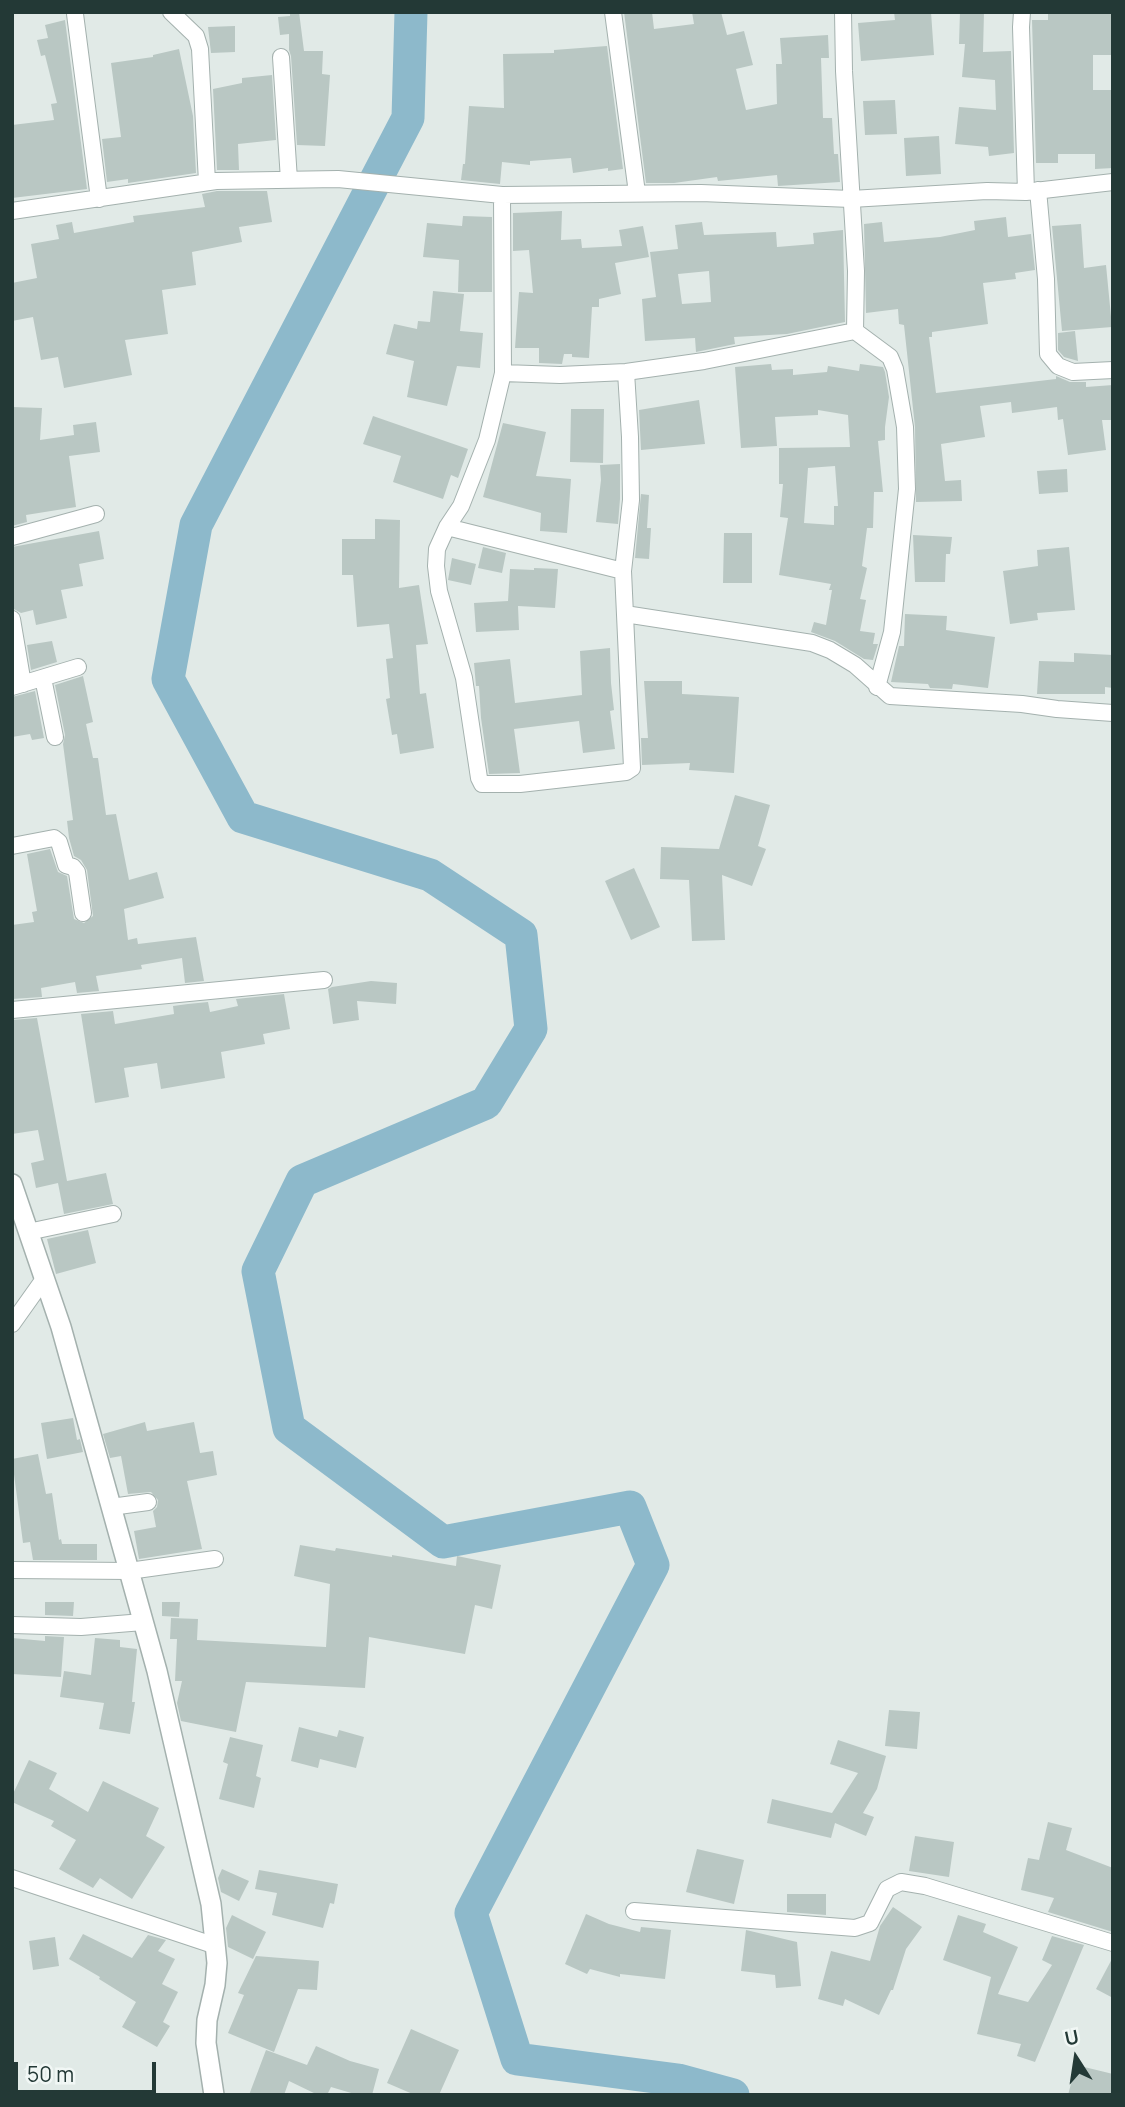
<!DOCTYPE html>
<style>
body{margin:0}
#map{position:relative;width:1125px;height:2107px;overflow:hidden;background:#e1eae7;font-family:Manrope,sans-serif}
canvas{display:block}
.frame{position:absolute;inset:0;border:14px solid #233936;pointer-events:none}
.north{position:absolute;left:1041px;top:2023px;width:70px;height:70px;-webkit-text-stroke:5px #f1f7f5;paint-order:stroke;rotate:348deg;font-size:19px;font-weight:700;line-height:28px;text-align:center;color:#233936}
.north::after{content:'';display:block;margin:auto;width:24px;height:32px;background:#233936;clip-path:polygon(50% 0,100% 100%,50% 72%,0 100%)}
.scale{position:absolute;left:14px;top:2062px;width:142px;height:32px;box-sizing:border-box;border:4px solid #233936;border-top:0;padding-left:9px;font-size:21px;line-height:24px;white-space:nowrap;color:#233936;-webkit-text-stroke:5px #f1f7f5;paint-order:stroke}
</style>
<div id="map">
<canvas width="1125" height="2107"></canvas>
<div class="frame"></div>
<div class="north">U</div>
<div class="scale">50 m</div>
</div>
<script>
const context = document.querySelector('canvas').getContext('2d');
context.lineJoin = 'round';
const toPath = rows => new Path2D(rows.map(r => 'M' + r).join(''));
function strokePath(path, color, width, dash) { context.strokeStyle = color; context.lineWidth = width; context.lineCap = dash ? 'butt' : 'round'; context.setLineDash(dash || []); context.stroke(path); }
function fillPath(path, color) { context.fillStyle = color; context.fill(path, 'evenodd'); }
strokePath(toPath([
 [411,12,408,118,196,525,168,679,243,817,430,875,521,935,531,1029,486,1103,302,1181,258,1271,289,1428,443,1542,630,1507,653,1565,471,1913,517,2059,678,2080,733,2095]
]), '#8db9cb', 33);
fillPath(toPath([
 [290,12,299,12,304,51,323,51,322,74,330,75,325,146,297,145,291,56,289,50,289,34,280,35,278,17,290,16],
 [624,12,652,12,654,29,694,24,692,12,721,12,727,35,744,31,753,65,736,69,746,110,777,104,776,64,782,64,780,38,828,35,829,58,821,58,823,118,832,118,834,154,838,154,840,182,778,186,777,175,718,181,717,177,674,183,646,183],
 [894,12,931,12,934,55,861,61,858,23,895,20],
 [960,12,984,12,983,52,1011,51,1014,153,989,156,988,147,955,144,959,107,996,110,995,80,962,77,965,44,959,44],
 [1048,13,1113,14,1113,55,1093,55,1093,90,1113,90,1113,168,1095,169,1095,154,1058,154,1058,163,1036,163,1032,20,1048,20],
 [65,20,87,189,12,198,12,125,54,120,51,104,57,103,45,55,41,56,37,40,48,38,45,25],
 [235,26,235,52,211,53,208,27],
 [607,46,623,169,608,171,608,168,573,173,571,158,530,161,530,165,502,162,500,184,461,180,463,164,465,164,469,106,504,108,503,54,554,53,554,50],
 [179,49,193,116,196,173,128,183,128,179,107,182,102,139,121,137,111,63,153,57,153,55],
 [272,75,276,140,238,144,239,170,217,170,213,89,242,83,242,78],
 [895,100,897,134,865,135,863,101],
 [939,136,941,174,906,176,904,138],
 [217,191,267,191,272,222,239,227,242,242,192,252,196,285,162,290,168,334,125,340,132,375,64,388,58,357,41,360,33,317,12,321,12,283,37,278,31,244,59,239,56,225,72,222,74,233,134,222,133,216,205,207,202,194],
 [562,211,561,240,581,239,582,248,622,246,619,230,643,226,649,257,615,263,621,294,599,299,599,307,592,307,589,358,572,357,572,354,564,354,562,364,539,363,539,348,515,348,519,292,533,293,529,250,513,251,513,213],
 [463,216,492,217,492,292,458,292,459,260,423,257,427,223,462,226],
 [1006,217,1008,237,1031,234,1035,270,1015,273,1016,279,983,283,988,324,932,332,932,337,929,337,936,393,1056,379,1056,376,1070,382,1086,382,1086,387,1113,385,1113,420,1102,420,1106,450,1068,455,1063,419,1058,420,1057,407,1012,413,1011,402,980,406,985,437,941,444,945,481,961,480,962,501,916,502,915,427,904,325,899,324,898,309,866,313,864,224,882,222,884,242,940,237,975,230,974,221],
 [702,222,704,235,776,232,777,247,814,244,813,233,843,230,845,322,787,334,734,337,735,344,696,352,695,338,645,341,642,299,656,297,650,252,678,249,675,225],
 [709,271,711,302,682,304,678,274],
 [1081,224,1084,268,1106,265,1112,327,1062,331,1052,226],
 [433,291,464,294,460,331,483,333,480,368,457,366,447,406,407,397,414,361,386,354,394,324,417,329,418,321,430,322],
 [1075,331,1078,361,1064,357,1058,350,1058,333],
 [771,364,772,370,793,369,793,375,827,372,828,366,859,371,860,364,883,367,885,372,889,397,885,427,885,440,878,441,883,492,874,492,873,528,867,528,862,566,867,568,860,599,866,600,860,631,875,633,873,644,878,644,873,660,864,659,835,641,811,632,814,622,826,625,832,590,829,590,831,584,779,575,788,518,780,517,783,484,779,484,779,448,850,447,848,415,818,410,818,415,775,417,777,446,741,448,735,367],
 [835,466,838,506,834,506,834,525,804,523,808,468],
 [699,400,705,444,641,450,639,410],
 [12,407,42,408,40,440,74,435,73,425,96,422,100,452,69,456,76,507,26,515,27,522,12,526],
 [571,409,604,409,603,463,570,462],
 [373,416,468,449,458,478,451,475,443,499,393,482,401,456,363,444],
 [503,423,546,432,536,476,571,479,567,533,540,531,541,513,483,497],
 [620,464,620,499,618,524,596,522,601,480,600,465],
 [1067,469,1068,492,1039,494,1037,471],
 [641,494,649,495,647,528,651,528,649,559,635,558],
 [375,519,400,520,399,588,419,585,428,644,416,645,420,694,426,693,434,748,400,754,397,734,392,735,386,699,390,698,386,659,393,658,389,624,357,627,353,575,342,575,342,539,375,539],
 [99,531,104,559,79,564,83,586,61,590,67,618,36,625,33,610,21,613,14,609,12,547],
 [724,533,752,533,752,583,723,583],
 [913,535,952,537,950,554,946,554,945,582,915,582],
 [483,547,506,553,502,573,478,568],
 [1069,547,1075,610,1037,613,1038,620,1010,624,1003,571,1038,566,1037,550],
 [452,558,476,564,471,585,448,580],
 [534,568,558,569,555,608,518,606,519,630,476,632,474,603,508,601,510,569,534,570],
 [905,614,947,616,946,630,995,637,988,688,953,684,952,689,930,688,928,684,891,682,899,646,904,646],
 [52,641,57,662,31,670,27,645],
 [610,648,611,683,614,710,610,711,615,749,583,753,579,721,514,729,520,773,489,774,481,718,479,686,476,686,474,663,510,659,515,703,582,695,580,651],
 [1074,653,1113,655,1113,688,1105,687,1105,694,1037,694,1039,661,1074,662],
 [83,676,93,722,86,724,93,758,98,758,106,815,116,814,129,880,157,872,164,898,124,909,128,940,137,938,138,944,196,937,204,981,185,983,182,958,141,965,142,969,96,976,99,991,77,993,75,982,41,988,42,997,12,999,12,925,34,922,32,912,37,911,27,854,50,849,58,872,67,876,74,919,84,923,93,916,87,870,81,860,74,856,69,838,67,821,73,820,63,744,65,735,55,685],
 [644,681,682,681,682,694,739,697,734,773,689,770,690,763,642,765,641,738,648,738],
 [35,691,44,738,32,740,30,734,12,737,12,697],
 [735,795,770,805,758,846,766,849,752,886,722,875,725,940,692,941,689,880,660,879,661,847,719,849],
 [634,868,660,927,631,940,605,881],
 [371,981,397,983,396,1004,357,1001,359,1020,333,1024,328,989,332,987],
 [284,994,290,1029,263,1034,265,1044,221,1052,225,1078,161,1089,157,1063,124,1068,129,1097,95,1103,81,1014,113,1011,115,1024,174,1014,173,1006,188,1004,208,1002,210,1012,238,1006,236,999],
 [37,1018,67,1181,106,1173,113,1204,64,1214,58,1183,36,1188,31,1163,44,1160,38,1130,12,1134,12,1020],
 [88,1230,96,1263,56,1274,47,1239],
 [73,1418,77,1440,80,1439,83,1452,47,1459,41,1423],
 [145,1422,147,1431,194,1422,200,1453,213,1451,217,1475,187,1481,202,1549,139,1559,134,1531,156,1527,153,1511,157,1507,158,1500,151,1492,128,1494,121,1456,110,1458,103,1434],
 [38,1454,46,1494,52,1493,59,1540,61,1539,62,1544,97,1544,97,1560,33,1560,30,1542,23,1543,12,1459],
 [300,1545,335,1551,336,1548,392,1557,392,1555,456,1566,457,1556,501,1565,492,1609,475,1605,465,1654,369,1637,365,1688,246,1682,236,1732,181,1721,177,1703,182,1681,175,1681,177,1639,170,1639,171,1618,198,1619,197,1640,326,1647,330,1584,294,1576],
 [45,1602,74,1602,73,1616,45,1615],
 [162,1602,180,1602,179,1617,162,1616],
 [45,1636,64,1637,61,1677,12,1674,12,1638,45,1641],
 [95,1638,120,1640,120,1647,137,1649,132,1702,135,1702,130,1734,99,1729,104,1703,60,1697,64,1671,91,1675],
 [889,1710,920,1712,917,1749,885,1746],
 [299,1727,337,1737,339,1730,364,1737,356,1768,320,1759,318,1768,291,1761],
 [230,1737,263,1745,256,1776,261,1778,254,1808,219,1799,228,1764,223,1762],
 [838,1740,886,1756,877,1789,863,1813,874,1817,866,1836,835,1823,831,1838,767,1823,772,1799,832,1813,858,1773,830,1764],
 [29,1760,57,1773,49,1789,88,1812,103,1781,159,1808,146,1836,165,1847,132,1899,100,1878,93,1888,59,1869,76,1840,51,1826,54,1821,12,1802,12,1796],
 [1048,1822,1072,1828,1066,1850,1113,1868,1113,1932,1048,1912,1054,1898,1021,1890,1028,1858,1039,1860],
 [915,1836,954,1842,949,1877,909,1871],
 [697,1849,744,1860,734,1904,686,1892],
 [222,1869,249,1881,239,1901,221,1892,218,1878],
 [259,1870,338,1884,334,1904,330,1903,323,1928,272,1915,277,1893,255,1889],
 [787,1894,826,1894,826,1915,787,1912],
 [893,1907,922,1927,906,1949,893,1990,891,1990,879,2015,845,1999,843,2006,818,1999,831,1951,870,1961,880,1926],
 [586,1914,609,1924,640,1932,641,1927,671,1930,665,1979,620,1974,620,1977,590,1969,587,1974,565,1964],
 [232,1915,266,1932,253,1959,228,1947,226,1928],
 [958,1915,986,1924,983,1932,1018,1947,998,1994,1028,2002,1052,1965,1042,1960,1052,1936,1084,1945,1035,2062,1017,2056,1021,2044,977,2034,991,1977,943,1960],
 [746,1930,797,1942,801,1986,776,1988,775,1975,741,1971],
 [83,1934,132,1958,148,1935,166,1940,158,1951,175,1959,162,1984,178,1992,163,2022,170,2026,157,2047,122,2027,136,2002,99,1979,100,1977,69,1959],
 [55,1937,59,1966,33,1970,29,1941],
 [256,1956,319,1961,317,1990,298,1989,274,2052,228,2033,244,1995,238,1993],
 [1113,1957,1113,1998,1096,1989],
 [411,2029,459,2050,439,2095,415,2095,387,2083],
 [316,2046,350,2061,379,2069,372,2095,358,2095,331,2087,327,2095,318,2095,289,2081,284,2095,249,2095,266,2050,307,2065],
 [1076,2065,1113,2074,1113,2095,1068,2095]
]), '#b9c7c3');
const minor = toPath([
 [171,12,196,36,200,49,207,182],
 [613,12,637,193],
 [1022,12,1021,27,1026,192],
 [75,14,99,199],
 [281,57,289,180],
 [1038,190,1046,279,1048,354,1058,366,1073,372,1113,370],
 [502,195,503,373,487,440,461,506,447,527,437,549,436,566,439,591,464,678,479,778,482,784,520,784,626,772,632,768,623,571,631,500,630,437,626,372],
 [12,211,216,181,338,179,502,195,701,193,851,199,987,191,1026,192,1113,182],
 [855,331,890,357,895,369,905,427,907,489,892,632,877,687],
 [503,373,560,375,626,372,704,361,855,331,856,271,844,71,843,12],
 [447,527,623,571],
 [12,537,96,514],
 [625,614,812,643,830,650,855,665,890,696,1022,704,1057,709,1113,713],
 [12,619,23,684],
 [43,678,55,737],
 [12,687,78,667],
 [12,846,54,838,59,842,66,865,73,867,77,872,83,913],
 [12,1010,324,980],
 [28,1232,113,1214],
 [12,1324,44,1279],
 [111,1507,148,1502],
 [12,1570,129,1571,215,1559],
 [12,1625,81,1627,143,1622],
 [12,1878,216,1946],
 [634,1911,855,1928,870,1923,887,1889,901,1882,925,1886,1113,1943]
]);
const tertiary = toPath([
 [12,1184,61,1327,157,1671,211,1904,217,1963,215,1985,207,2020,206,2043,214,2095]
]);
strokePath(minor, '#a4b1ae', 18);
strokePath(tertiary, '#a4b1ae', 22);
strokePath(minor, '#fff', 16);
strokePath(tertiary, '#fff', 19);
</script>
